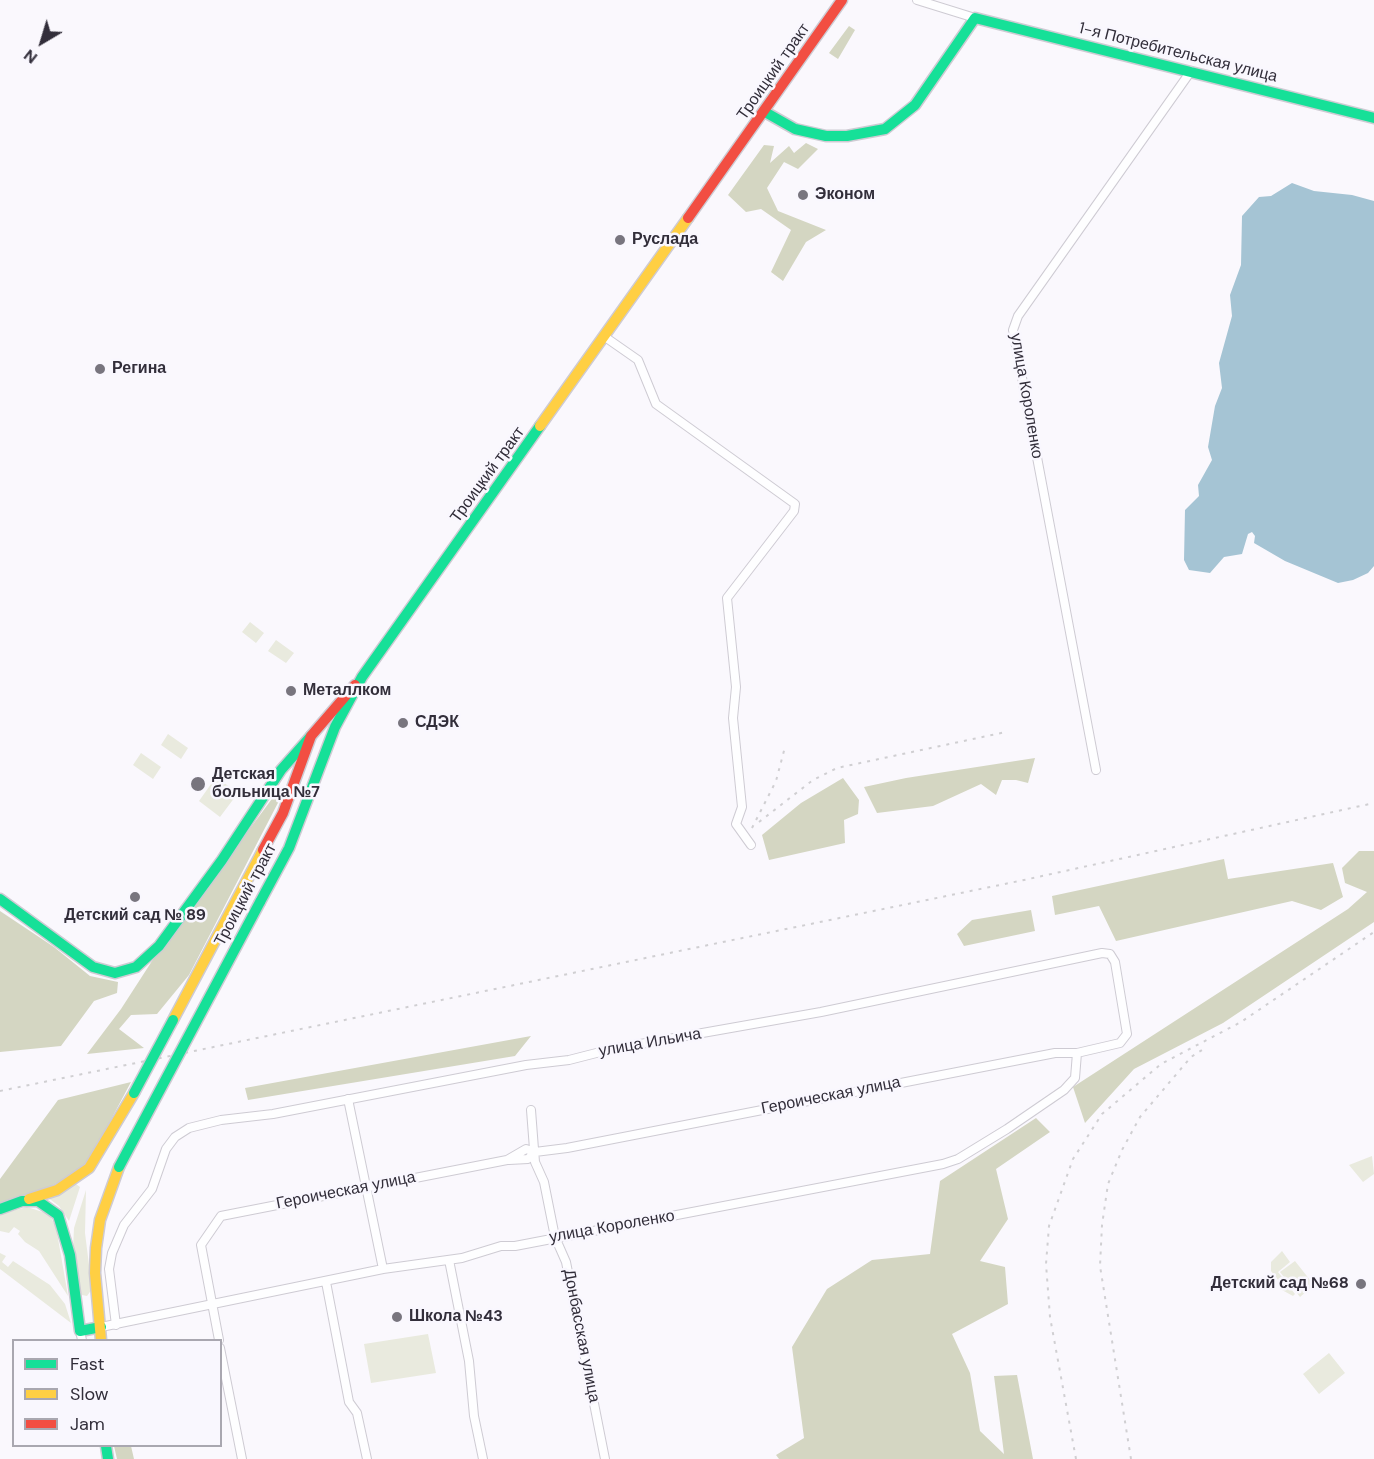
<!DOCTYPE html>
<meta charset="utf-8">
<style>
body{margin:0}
#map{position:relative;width:1374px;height:1459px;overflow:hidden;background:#faf8fd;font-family:"DM Sans",sans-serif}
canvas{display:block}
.legend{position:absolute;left:12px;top:1339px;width:210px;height:108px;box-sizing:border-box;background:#f9f7fe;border:2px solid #a9a7b0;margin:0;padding:8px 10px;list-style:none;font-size:18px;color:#322e3a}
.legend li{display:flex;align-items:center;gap:12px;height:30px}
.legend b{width:30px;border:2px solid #a9a7b0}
.north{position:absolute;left:12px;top:12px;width:60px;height:60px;-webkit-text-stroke:4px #f9f7fe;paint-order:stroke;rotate:218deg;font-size:16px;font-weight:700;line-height:24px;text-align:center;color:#322e3a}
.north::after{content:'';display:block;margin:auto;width:21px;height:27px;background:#322e3a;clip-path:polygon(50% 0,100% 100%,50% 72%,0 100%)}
</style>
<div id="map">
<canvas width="1374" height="1459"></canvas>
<ul class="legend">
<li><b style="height:8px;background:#16e098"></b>Fast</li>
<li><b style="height:8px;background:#ffcf43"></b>Slow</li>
<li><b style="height:8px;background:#f24e42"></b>Jam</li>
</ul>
<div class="north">N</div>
</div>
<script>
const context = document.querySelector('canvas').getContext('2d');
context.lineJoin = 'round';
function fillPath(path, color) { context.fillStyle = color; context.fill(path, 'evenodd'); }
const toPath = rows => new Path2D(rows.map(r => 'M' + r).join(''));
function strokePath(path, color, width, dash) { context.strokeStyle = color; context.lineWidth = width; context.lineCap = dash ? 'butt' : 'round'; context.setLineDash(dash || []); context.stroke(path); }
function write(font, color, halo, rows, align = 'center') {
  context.font = font + ' "DM Sans",sans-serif'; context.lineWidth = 5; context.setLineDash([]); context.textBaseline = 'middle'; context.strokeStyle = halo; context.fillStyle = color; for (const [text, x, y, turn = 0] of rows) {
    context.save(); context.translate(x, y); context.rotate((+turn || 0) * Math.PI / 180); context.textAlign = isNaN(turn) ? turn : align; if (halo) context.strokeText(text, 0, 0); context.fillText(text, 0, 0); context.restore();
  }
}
fillPath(toPath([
 [250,622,264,633,256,643,242,632],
 [276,640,294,653,286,663,268,651],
 [168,734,188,748,181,759,161,745],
 [141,753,161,767,153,779,133,765],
 [216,777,238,793,220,817,199,801],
 [1372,1156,1374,1174,1363,1182,1349,1165],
 [76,1184,80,1187,69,1221,59,1206,47,1197],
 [86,1190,85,1233,92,1289,87,1296,82,1295,78,1288,73,1249,74,1228],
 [27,1207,49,1214,56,1227,68,1296,39,1251,25,1242,18,1234,20,1231,14,1227,9,1233,0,1231,0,1214],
 [1282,1251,1290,1262,1278,1272,1295,1294,1293,1296,1282,1290,1279,1281,1271,1271,1271,1262],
 [0,1253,6,1256,2,1262,8,1267,13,1261,50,1285,65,1304,71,1323,0,1269],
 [1295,1261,1314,1285,1300,1297,1280,1272],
 [428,1334,436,1373,371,1383,364,1344],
 [1329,1353,1345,1373,1319,1394,1303,1374]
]), '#e9eade');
fillPath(toPath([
 [849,26,855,30,838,59,829,53],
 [806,143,818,149,798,169,784,162,767,188,778,211,826,230,806,242,783,281,771,272,791,230,761,209,746,212,728,195,764,145,774,146,770,163,789,146,794,153],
 [1035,758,1028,783,1016,780,1002,780,996,795,981,784,933,806,877,813,864,787,906,778],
 [843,778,859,800,858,814,844,820,845,843,769,860,762,835,801,803],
 [277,792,282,795,189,975,157,1014,131,1015,119,1029,144,1048,87,1054,121,1009,152,961],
 [1359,851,1374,851,1374,922,1223,1023,1134,1069,1085,1123,1073,1087,1348,909,1367,892,1345,883,1342,868],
 [1224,859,1228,879,1333,863,1343,897,1321,910,1292,901,1116,941,1099,906,1055,915,1052,896],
 [1031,910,1035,931,964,946,957,934,972,920],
 [0,911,54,947,90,976,118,982,117,993,94,1001,61,1046,0,1052],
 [531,1036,515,1056,248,1100,245,1088],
 [131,1082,89,1161,74,1175,40,1191,0,1203,0,1179,58,1100],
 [1036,1118,1050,1132,996,1169,1008,1219,980,1261,1005,1267,1008,1304,952,1334,970,1373,980,1431,1004,1454,994,1376,1017,1375,1033,1459,779,1459,776,1455,804,1438,792,1347,827,1289,872,1260,930,1254,940,1181],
 [114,1446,131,1446,134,1459,117,1459]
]), '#d4d6c2');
fillPath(toPath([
 [1292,183,1314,191,1352,195,1374,201,1374,566,1368,573,1353,580,1338,583,1285,561,1254,543,1255,536,1252,532,1248,534,1242,554,1224,557,1210,573,1189,570,1184,560,1185,510,1199,496,1198,485,1212,460,1208,447,1215,406,1222,388,1219,363,1232,316,1230,295,1241,265,1242,216,1259,197,1271,196]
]), '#a5c4d4');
const street = toPath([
 [917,0,975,18],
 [605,337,638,360,656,404,795,504,794,511,727,598,736,687,733,718,742,807,736,824,751,845],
 [1096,770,1013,330,1018,316,1191,71],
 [348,1099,383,1269],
 [531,1110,535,1162,544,1182,555,1237,566,1262,605,1459],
 [509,1160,528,1159,535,1152],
 [449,1260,469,1361,474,1416,483,1459],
 [326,1282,349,1402,357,1413,367,1459],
 [116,1325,109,1269,112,1253,124,1225,152,1189,166,1149,175,1137,189,1128,221,1120,273,1114,526,1065,569,1060,612,1049,821,1012,1102,953,1110,954,1115,962,1127,1034,1120,1043,1077,1053,1055,1053,567,1148,535,1152,526,1149,507,1160,221,1216,201,1245,219,1340],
 [101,1327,383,1269,462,1258,501,1246,515,1246,943,1164,958,1159,1007,1129,1064,1090,1075,1078,1077,1053],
 [80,1331,82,1340],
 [220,1348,242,1459]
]);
const fast = toPath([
 [765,112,795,129,826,136,847,136,885,129,915,105,975,18,1374,118],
 [0,899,93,967,115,973,136,967,159,946,222,860,281,770,311,736],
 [260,902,289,848,335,727,362,677,540,426],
 [0,1209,22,1201,38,1201,58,1215,70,1255,80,1331,101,1327],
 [106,1446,108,1459]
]);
const slow = toPath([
 [540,426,688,218],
 [173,1020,263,850],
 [29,1199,57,1190,89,1168,134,1093],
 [101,1340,95,1273,96,1248,100,1220,119,1167]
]);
const jam = toPath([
 [688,218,842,0],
 [263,850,283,813,311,736,355,685]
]);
strokePath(street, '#cecbd3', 10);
strokePath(fast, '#cecbd3', 13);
strokePath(slow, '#cecbd3', 13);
strokePath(jam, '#cecbd3', 13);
strokePath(street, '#fefeff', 8);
strokePath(fast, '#16e098', 10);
strokePath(slow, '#ffcf43', 10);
strokePath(jam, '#f24e42', 10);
strokePath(toPath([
 [759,822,813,780,837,768,1006,732],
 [752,828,776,781,785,747],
 [0,1091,1024,880,1374,803],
 [1076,1459,1050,1317,1046,1264,1049,1226,1073,1159,1102,1114,1161,1064,1241,1022,1374,932],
 [1131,1459,1100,1266,1102,1225,1108,1184,1122,1150,1140,1117,1191,1057,1202,1050]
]), '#d0cfd2', 2, [3, 6]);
const fastBridge = toPath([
 [134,1093,173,1020],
 [119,1167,260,902]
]);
strokePath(fastBridge, '#cecbd3', 13, []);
strokePath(fastBridge, '#16e098', 10);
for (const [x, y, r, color] of [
 [803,195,6,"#78757e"],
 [620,240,6,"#78757e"],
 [100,369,6,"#78757e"],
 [291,691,6,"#78757e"],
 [403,723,6,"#78757e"],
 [198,784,8,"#78757e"],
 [135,897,6,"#78757e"],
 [1361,1284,6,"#78757e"],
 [397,1317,6,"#78757e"]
]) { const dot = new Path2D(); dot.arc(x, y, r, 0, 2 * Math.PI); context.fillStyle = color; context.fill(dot); strokePath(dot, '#f9f7fe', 2); }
write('16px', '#322e3a', '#f9f7fe', [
 ["1-я Потребительская улица",1178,53,14],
 ["Троицкий тракт",774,72,-55],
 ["улица Короленко",1026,396,80],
 ["Троицкий тракт",488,475,-54],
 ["Троицкий тракт",246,895,-62],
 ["улица Ильича",650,1043,-10],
 ["Героическая улица",831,1096,-11],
 ["Героическая улица",346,1191,-11],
 ["улица Короленко",612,1227,-10],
 ["Донбасская улица",581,1336,79]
]);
write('bold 16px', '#322e3a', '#f9f7fe', [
 ["Эконом",815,195],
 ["Руслада",632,240],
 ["Регина",112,369],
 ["Металлком",303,691],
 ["СДЭК",415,723],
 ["Детская",212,775],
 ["больница №7",212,793],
 ["Детский сад № 89",135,916,"center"],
 ["Детский сад №68",1349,1284,"right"],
 ["Школа №43",409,1317]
], 'left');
</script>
